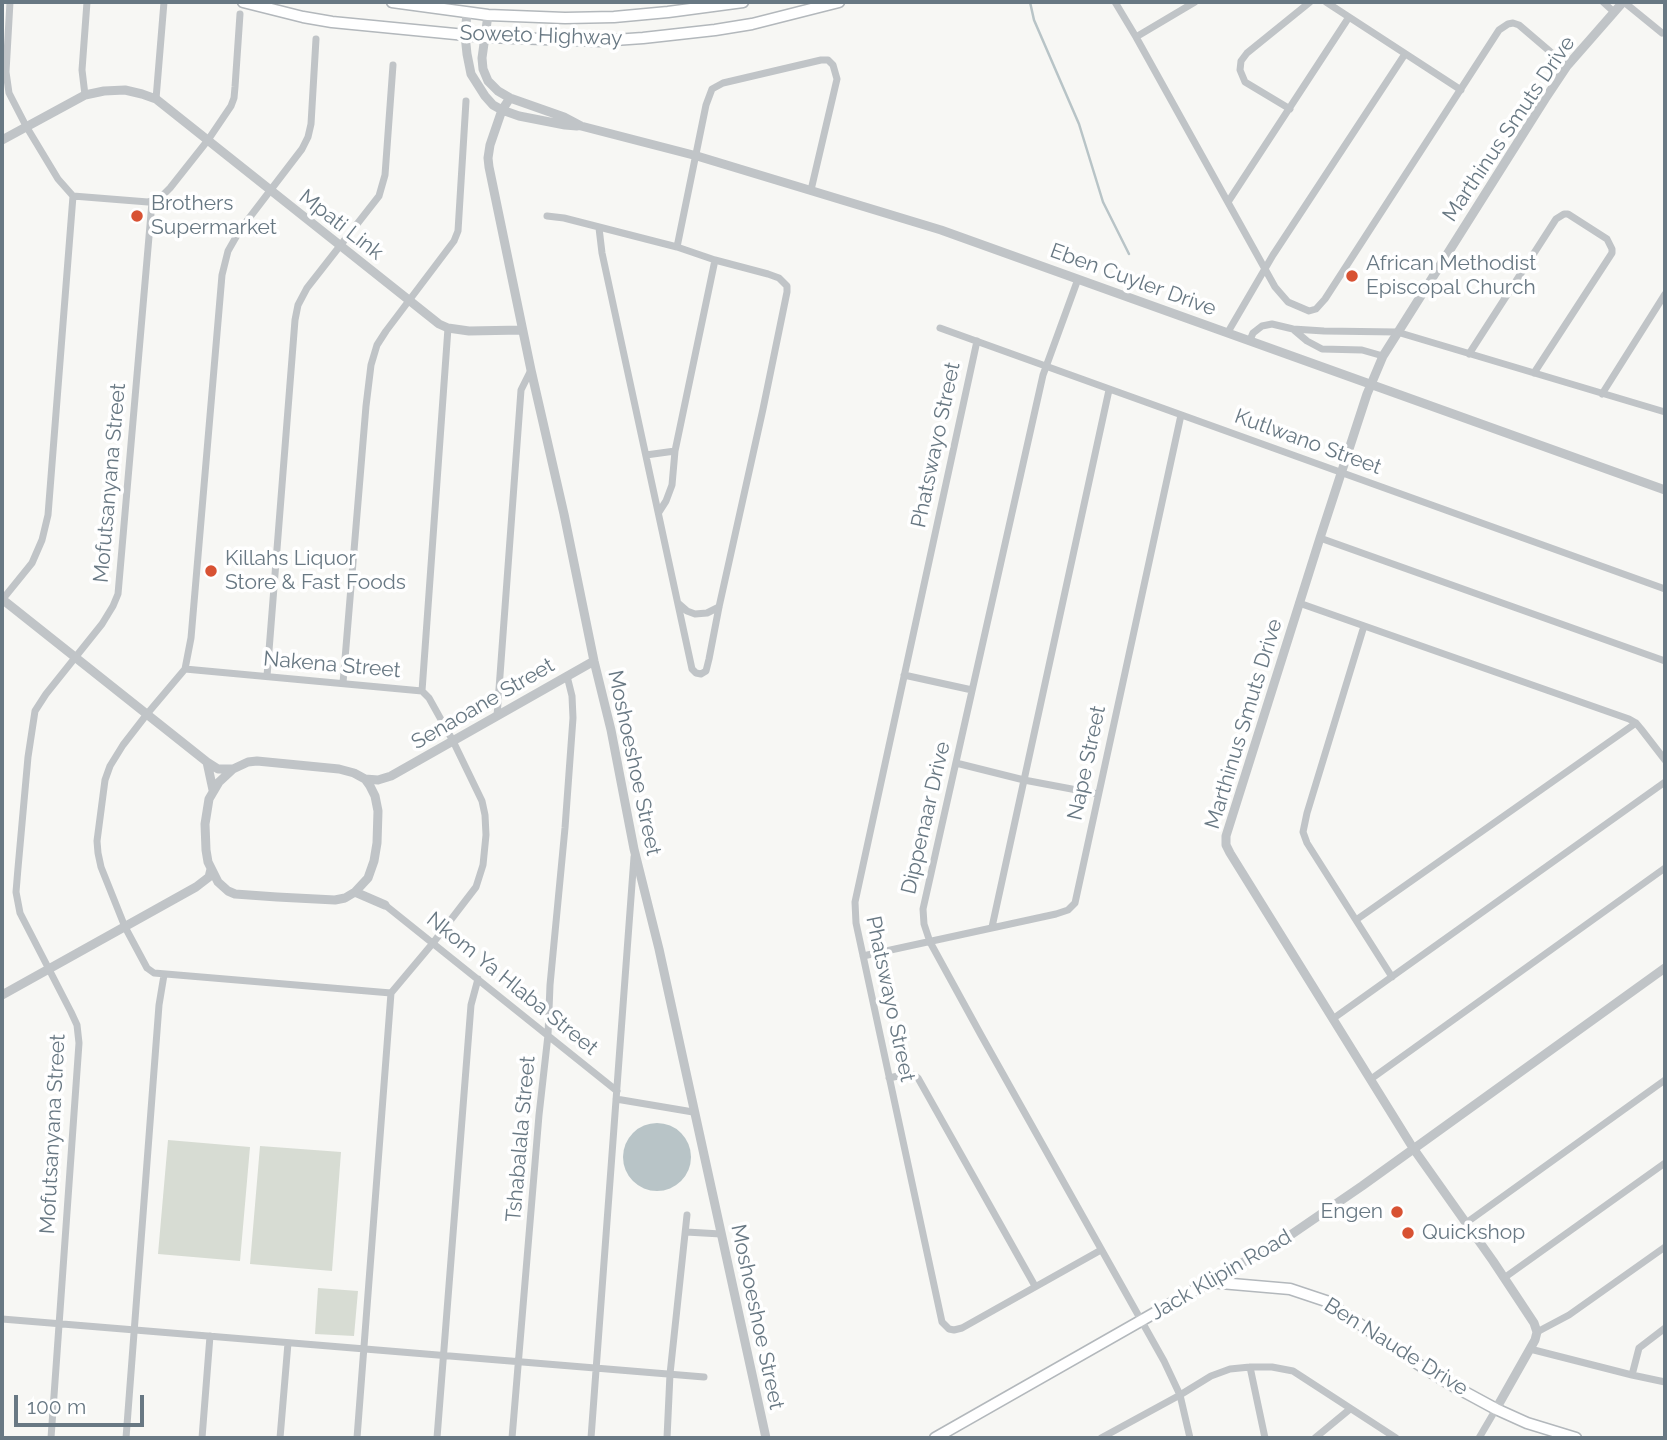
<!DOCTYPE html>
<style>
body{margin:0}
#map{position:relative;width:1667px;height:1440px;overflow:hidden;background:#f7f7f4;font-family:Raleway,sans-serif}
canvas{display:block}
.frame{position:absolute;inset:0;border:4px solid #687883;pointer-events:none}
.scale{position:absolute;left:14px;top:1395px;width:130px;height:32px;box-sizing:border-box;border:4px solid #687883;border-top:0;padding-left:9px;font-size:21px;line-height:24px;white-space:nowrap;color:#687883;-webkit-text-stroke:5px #fff;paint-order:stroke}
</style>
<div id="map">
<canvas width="1667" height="1440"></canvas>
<div class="frame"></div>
<div class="scale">100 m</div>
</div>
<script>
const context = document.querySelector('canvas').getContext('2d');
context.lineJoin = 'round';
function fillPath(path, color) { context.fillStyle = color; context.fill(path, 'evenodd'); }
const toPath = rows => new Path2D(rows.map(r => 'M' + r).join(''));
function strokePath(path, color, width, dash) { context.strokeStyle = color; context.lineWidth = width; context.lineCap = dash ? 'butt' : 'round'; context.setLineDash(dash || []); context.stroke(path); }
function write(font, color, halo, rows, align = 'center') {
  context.font = font + ' Raleway,sans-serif'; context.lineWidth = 7; context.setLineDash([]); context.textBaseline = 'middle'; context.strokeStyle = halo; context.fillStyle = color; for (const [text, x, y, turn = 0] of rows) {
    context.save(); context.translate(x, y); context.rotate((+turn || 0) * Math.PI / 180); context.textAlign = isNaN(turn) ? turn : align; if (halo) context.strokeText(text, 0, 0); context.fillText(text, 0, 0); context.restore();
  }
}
fillPath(toPath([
 [168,1140,250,1147,240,1261,158,1254],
 [260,1146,341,1152,332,1271,250,1264],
 [318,1288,358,1291,354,1336,315,1334]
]), '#d7dcd3');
fillPath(toPath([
 '623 1157a34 34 0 1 1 68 0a34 34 0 1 1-68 0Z'
]), '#b8c4c7');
strokePath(toPath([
 [1030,2,1034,20,1079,124,1103,202,1129,254]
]), '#b8c4c7', 2.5);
const secondary = toPath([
 [243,2,303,17,332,22,486,37,600,41,643,38,715,30,752,24,839,2],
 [392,2,488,15,565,18,614,17,668,12,743,2],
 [935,1438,1209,1282,1290,1289,1326,1301,1418,1364,1448,1383,1496,1409,1527,1423,1576,1438]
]);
strokePath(secondary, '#b3b8bc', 13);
strokePath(toPath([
 [10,2,6,72,9,93,26,126,58,179,73,196,148,202,159,199,170,188,208,140,231,106,234,98,235,87,240,14],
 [1115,2,1136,37,1275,287,1288,302,1309,311,1316,309,1325,299,1499,30,1508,24,1513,23,1519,25,1567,66],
 [1326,2,1461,90],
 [1603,2,1614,12],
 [1624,2,1662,33],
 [1136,37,1195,2],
 [316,39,311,124,308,137,302,149,240,230,228,251,222,275,191,638,185,669,147,714,123,745,110,766,105,780,97,841,98,853,101,867,125,927,147,968,154,973,391,993],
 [85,95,82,70,87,2],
 [156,99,164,2],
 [1290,109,1245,82,1240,70,1241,61,1247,53,1310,2],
 [1228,202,1349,17],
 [547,216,564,218,677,247,715,260,768,274,779,278,787,286,787,292,763,409,719,607,709,659,706,671,701,674,696,673,692,669,602,253,599,228],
 [677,247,706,105,712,89,723,83,821,60,828,60,833,65,837,79,811,190],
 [1078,279,1043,375,923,909,924,924,930,942,981,1035,1164,1361,1180,1395,1190,1438],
 [940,328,1665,589],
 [1294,330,1307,341,1322,349,1362,350,1383,356],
 [1228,332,1273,255,1405,54],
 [1250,340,1253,333,1262,326,1272,324,1293,329,1324,331,1397,332,1665,412],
 [977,341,855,902,856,923,942,1322,949,1329,954,1330,962,1328,1101,1250],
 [1469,354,1556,219,1564,214,1568,214,1607,239,1612,249,1612,253,1534,373],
 [1602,394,1665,294],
 [646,455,675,451],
 [659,512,666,501,672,485,675,451,715,260],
 [1320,538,1665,661],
 [2,600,32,563,42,540,48,515,73,196],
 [1299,603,1629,719,1636,723,1641,729,1665,760],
 [679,604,687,611,695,614,707,613,719,607],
 [1364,626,1307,813,1303,832,1307,843,1392,977],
 [185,669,422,691,429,698,453,741,482,801,485,815,486,835,483,865,476,887,433,943,391,993],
 [904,675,972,690],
 [267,676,295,320,298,305,307,288,379,196,385,175,393,65],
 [343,683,366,406,371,365,377,345,386,331,454,241,458,231,466,101],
 [422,691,448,328],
 [497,716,521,390,531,370],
 [956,763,1024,780,1098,794],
 [385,905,617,1091],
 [1356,920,1636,723],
 [992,927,1109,390],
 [863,956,1056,914,1068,910,1075,903,1181,415],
 [1334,1018,1665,782],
 [889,1078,907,1074,914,1075,918,1078,1035,1286],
 [1371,1079,1665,868],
 [616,1099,693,1112],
 [1466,1223,1665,1080],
 [686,1232,721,1234],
 [1504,1278,1665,1163],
 [2,1319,704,1377],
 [1537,1332,1569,1315,1665,1247],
 [1530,1349,1632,1375,1665,1382],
 [1250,1367,1265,1438],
 [1632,1375,1639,1348,1665,1328],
 [51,1438,79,1043,77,1025,71,1012,20,913,16,892,18,868,28,757,35,711,46,694,102,624,113,606,118,594,152,202],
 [126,1438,159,1005,164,975],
 [202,1438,210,1336],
 [280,1438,288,1343],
 [357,1438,391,993],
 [437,1438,471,1005,478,979],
 [512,1438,539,1115,548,1035,550,985,565,828,573,718,572,696,567,676],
 [591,1438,634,857],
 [667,1438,670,1374,687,1215],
 [1101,1438,1180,1395,1211,1376,1230,1369,1250,1367,1272,1367,1293,1371,1396,1438],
 [1315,1438,1350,1409],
 [1479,1438,1496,1409]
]), '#c0c4c7', 7);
strokePath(toPath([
 [467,13,465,35,467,54,471,74,485,96,493,105,502,110,519,116,565,125,577,126],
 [488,15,482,58,483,69,488,81,498,91,510,98,564,117,581,126,697,156,941,230,1665,490],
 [510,98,502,110,490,145,488,158,489,167,531,370,564,514,594,661,611,730,634,849,659,949,766,1438],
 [2,140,85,95,104,91,125,90,142,94,156,99,439,324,448,328,469,331,522,330],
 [2,599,207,762,218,769,233,769],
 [257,761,339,769,354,773,365,779,370,786,375,796,378,811,377,843,374,861,368,878,355,892,345,898,335,900,277,897,235,894,228,891,218,882,208,862,206,850,205,824,209,799,219,782,233,769,248,762,257,761],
 [207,762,213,790],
 [365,779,378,780,391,776,594,661],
 [355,892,385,905],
 [2,995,196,887,209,877,211,869],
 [1209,1282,1292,1234,1362,1186,1665,968],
 [1496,1409,1535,1340,1537,1332,1534,1323,1493,1261,1413,1148,1230,853,1226,845,1226,836,1320,538,1367,394,1383,356,1545,99,1567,66,1623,2]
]), '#c0c4c7', 9);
strokePath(secondary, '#fff', 10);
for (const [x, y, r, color] of [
 [137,216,7,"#d85233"],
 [1352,276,7,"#d85233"],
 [211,571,7,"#d85233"],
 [1397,1212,7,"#d85233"],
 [1408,1233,7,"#d85233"]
]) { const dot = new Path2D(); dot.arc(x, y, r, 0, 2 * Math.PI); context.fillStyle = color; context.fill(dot); strokePath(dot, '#fff', 2.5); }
write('21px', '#687883', '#fff', [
 ["Soweto Highway",541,36,2],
 ["Marthinus Smuts Drive",1509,129,-56],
 ["Mpati Link",341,225,38],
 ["Eben Cuyler Drive",1133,280,20],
 ["Kutlwano Street",1308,442,20],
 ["Phatswayo Street",936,445,-78],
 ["Mofutsanyana Street",110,483,-85],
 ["Nakena Street",332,665,5],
 ["Senaoane Street",483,704,-30],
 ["Marthinus Smuts Drive",1244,724,-73],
 ["Moshoeshoe Street",634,763,78],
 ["Nape Street",1087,763,-78],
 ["Dippenaar Drive",926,818,-77],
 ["Nkom Ya Hlaba Street",512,984,39],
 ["Phatswayo Street",890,999,78],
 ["Mofutsanyana Street",53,1134,-87],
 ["Tshabalala Street",521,1139,-85],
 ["Jack Klipin Road",1221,1275,-30],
 ["Moshoeshoe Street",757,1317,78],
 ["Ben Naude Drive",1396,1347,32]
]);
write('21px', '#687883', '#fff', [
 ["Brothers",151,204],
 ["Supermarket",151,228],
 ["African Methodist",1366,264],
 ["Episcopal Church",1366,288],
 ["Killahs Liquor",225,559],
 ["Store & Fast Foods",225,583],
 ["Engen",1383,1212,"right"],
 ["Quickshop",1422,1233]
], 'left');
</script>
